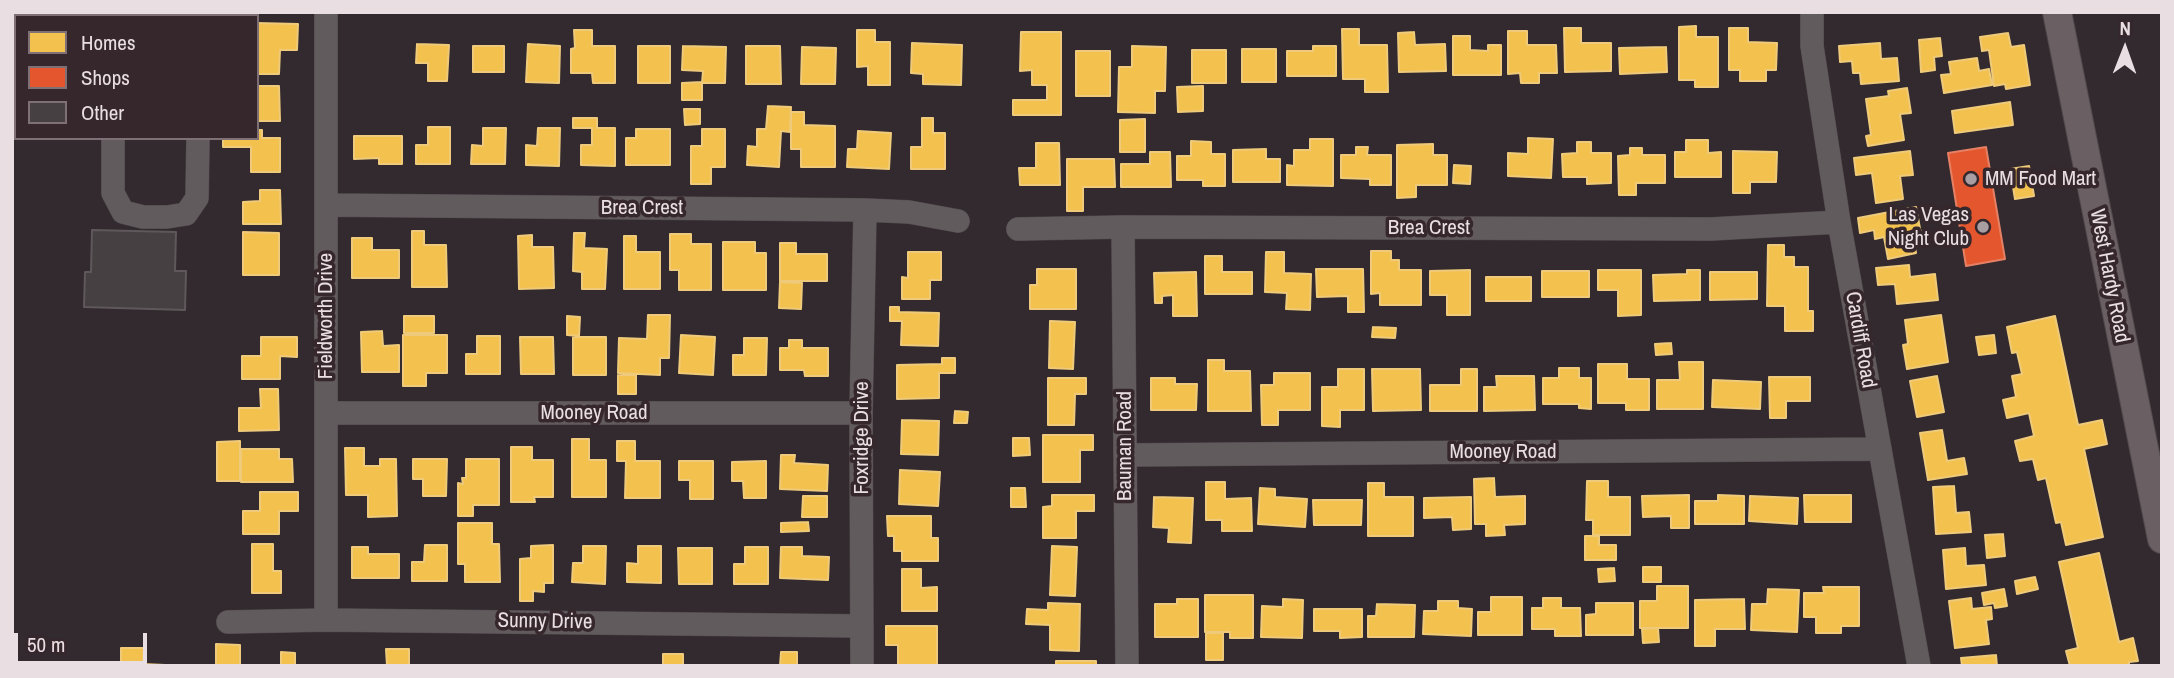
<!DOCTYPE html>
<style>
body{margin:0}
#map{position:relative;width:2174px;height:678px;overflow:hidden;background:#322a2e;font-family:"Archivo Narrow",sans-serif}
canvas{display:block}
.frame{position:absolute;inset:0;border:14px solid #e9dee2;pointer-events:none}
.legend{position:absolute;left:14px;top:14px;width:245px;height:126px;box-sizing:border-box;background:#36272d;border:2px solid #7e7075;margin:0;padding:9px 12px;list-style:none;font-size:21px;color:#e9dee2}
.legend li{display:flex;align-items:center;gap:14px;height:35px}
.legend b{width:35px;border:2px solid #7e7075}
.north{position:absolute;left:2090px;top:14px;width:70px;height:70px;-webkit-text-stroke:5px #36272d;paint-order:stroke;rotate:1deg;font-size:19px;font-weight:700;line-height:28px;text-align:center;color:#e9dee2}
.north::after{content:'';display:block;margin:auto;width:24px;height:32px;background:#e9dee2;clip-path:polygon(50% 0,100% 100%,50% 72%,0 100%)}
.scale{position:absolute;left:14px;top:633px;width:133px;height:32px;box-sizing:border-box;border:4px solid #e9dee2;border-top:0;padding-left:9px;font-size:21px;line-height:24px;white-space:nowrap;color:#e9dee2;-webkit-text-stroke:5px #36272d;paint-order:stroke}
</style>
<div id="map">
<canvas width="2174" height="678"></canvas>
<div class="frame"></div>
<ul class="legend">
<li><b style="height:19px;background:#f2c14e"></b>Homes</li>
<li><b style="height:19px;background:#e4572e"></b>Shops</li>
<li><b style="height:19px;background:#474043"></b>Other</li>
</ul>
<div class="north">N</div>
<div class="scale">50 m</div>
</div>
<script>
const context = document.querySelector('canvas').getContext('2d');
context.lineJoin = 'round';
function fillPath(path, color) { context.fillStyle = color; context.fill(path, 'evenodd'); }
const toPath = rows => new Path2D(rows.map(r => 'M' + r).join(''));
function strokePath(path, color, width, dash) { context.strokeStyle = color; context.lineWidth = width; context.lineCap = dash ? 'butt' : 'round'; context.setLineDash(dash || []); context.stroke(path); }
function write(font, color, halo, rows, align = 'center') {
  context.font = font + ' "Archivo Narrow",sans-serif'; context.lineWidth = 7; context.setLineDash([]); context.textBaseline = 'middle'; context.strokeStyle = halo; context.fillStyle = color; for (const [text, x, y, turn = 0] of rows) {
    context.save(); context.translate(x, y); context.rotate((+turn || 0) * Math.PI / 180); context.textAlign = isNaN(turn) ? turn : align; if (halo) context.strokeText(text, 0, 0); context.fillText(text, 0, 0); context.restore();
  }
}
const homes = toPath([
 [257,23,298,24,297,50,280,50,279,74,257,74,257,23],
 [1696,26,1696,37,1718,37,1718,87,1695,87,1695,80,1679,80,1679,27,1696,26],
 [1564,28,1581,28,1581,43,1611,43,1611,71,1565,72,1564,28],
 [1729,28,1748,28,1748,42,1777,43,1776,70,1766,70,1766,81,1740,81,1740,70,1729,70,1729,28],
 [1342,29,1359,29,1359,45,1387,45,1388,92,1365,92,1365,79,1343,79,1342,29],
 [574,30,592,30,592,46,615,46,615,83,593,83,592,73,571,73,571,49,575,48,574,30],
 [857,30,875,30,875,42,890,42,890,85,868,85,868,66,857,67,857,30],
 [1508,31,1527,31,1527,45,1556,45,1557,73,1539,73,1539,83,1521,83,1520,73,1508,74,1508,31],
 [1021,32,1061,32,1061,115,1013,115,1013,100,1047,100,1047,85,1032,85,1032,70,1020,71,1021,32],
 [1414,32,1415,45,1445,44,1446,71,1399,72,1398,33,1414,32],
 [2008,33,2011,47,2024,45,2030,85,2006,89,2005,84,1994,86,1989,50,1982,51,1980,37,2008,33],
 [1453,36,1470,36,1470,50,1488,51,1488,45,1501,45,1501,75,1453,75,1453,36],
 [1940,38,1942,56,1934,57,1935,70,1921,72,1919,40,1940,38],
 [912,43,962,45,961,85,923,84,923,74,911,73,912,43],
 [1880,43,1881,59,1897,58,1899,81,1861,84,1860,73,1853,73,1852,61,1840,62,1839,46,1880,43],
 [417,44,449,45,447,81,428,81,428,63,416,63,417,44],
 [528,44,560,46,559,83,526,82,528,44],
 [473,46,504,46,504,72,473,72,473,46],
 [638,46,670,46,670,83,638,83,638,46],
 [683,46,726,47,725,83,702,83,703,71,682,70,683,46],
 [746,46,780,46,781,84,746,84,746,46],
 [1132,46,1166,47,1165,91,1155,91,1155,113,1118,112,1119,67,1132,67,1132,46],
 [1313,46,1336,46,1336,76,1287,76,1287,51,1313,51,1313,46],
 [802,47,836,48,835,84,801,84,802,47],
 [1666,47,1667,72,1620,74,1619,48,1666,47],
 [1242,49,1276,49,1276,82,1242,82,1242,49],
 [1192,50,1226,50,1226,83,1192,83,1192,50],
 [1076,51,1110,51,1110,96,1076,96,1076,51],
 [1977,58,1979,71,1989,69,1992,85,1944,93,1941,75,1951,74,1949,62,1977,58],
 [702,82,702,100,682,100,682,83,702,82],
 [257,86,279,86,280,121,257,121,257,86],
 [1203,86,1203,111,1178,112,1177,87,1203,86],
 [1907,88,1911,113,1900,114,1904,140,1868,146,1866,136,1871,135,1866,99,1889,96,1888,91,1907,88],
 [2010,102,2013,125,1955,133,1952,111,2010,102],
 [768,106,791,107,790,132,781,131,779,167,747,165,748,146,757,147,757,129,766,129,768,106],
 [684,109,700,109,700,124,685,125,684,109],
 [791,112,804,112,804,125,835,126,835,167,801,167,801,149,791,149,791,112],
 [573,118,597,118,597,128,615,128,615,166,581,165,581,145,592,145,592,128,573,128,573,118],
 [922,118,933,118,933,133,945,133,945,169,911,169,911,147,922,147,922,118],
 [1145,119,1145,152,1120,152,1120,120,1145,119],
 [428,127,450,127,450,164,416,164,416,145,428,145,428,127],
 [483,128,506,128,505,164,471,164,472,145,483,146,483,128],
 [538,128,560,128,559,166,526,165,526,145,537,146,538,128],
 [636,129,670,129,670,165,626,165,626,138,636,138,636,129],
 [702,129,725,129,725,167,711,167,711,184,691,184,691,146,702,146,702,129],
 [257,130,262,130,262,138,280,138,280,172,251,172,251,147,223,147,223,138,257,138,257,130],
 [858,131,891,133,889,169,847,167,848,149,857,149,858,131],
 [354,136,402,136,402,164,379,164,379,158,354,159,354,136],
 [1528,138,1553,139,1551,178,1508,176,1508,153,1528,154,1528,138],
 [1310,139,1333,139,1333,186,1287,185,1287,165,1294,166,1294,150,1310,150,1310,139],
 [1686,140,1708,140,1708,153,1721,152,1721,177,1675,177,1675,152,1686,152,1686,140],
 [1191,141,1211,142,1211,154,1225,154,1225,186,1203,186,1203,180,1177,180,1177,156,1191,156,1191,141],
 [1577,142,1591,142,1591,153,1611,153,1611,183,1587,184,1587,177,1563,177,1562,154,1577,153,1577,142],
 [1036,143,1059,143,1060,185,1020,185,1019,168,1036,168,1036,143],
 [1433,144,1433,155,1447,155,1447,185,1416,185,1416,197,1397,198,1397,145,1433,144],
 [1356,147,1368,147,1367,155,1391,155,1391,185,1370,185,1370,179,1341,178,1341,155,1356,155,1356,147],
 [1630,148,1642,148,1642,155,1665,155,1665,183,1636,183,1636,195,1619,195,1618,156,1630,155,1630,148],
 [1266,149,1266,159,1280,159,1280,182,1233,182,1233,150,1266,149],
 [1733,151,1777,152,1776,182,1750,182,1750,193,1733,193,1733,151],
 [1910,151,1913,175,1900,176,1903,199,1876,203,1872,173,1856,175,1854,158,1910,151],
 [1150,152,1170,152,1171,187,1121,187,1121,164,1150,164,1150,152],
 [1067,159,1114,159,1115,187,1083,187,1083,211,1067,211,1067,159],
 [1454,165,1471,166,1470,184,1453,183,1454,165],
 [2029,166,2034,196,2015,199,2010,169,2029,166],
 [260,190,280,190,281,224,243,224,243,202,260,201,260,190],
 [1916,207,1921,234,1913,236,1916,253,1888,259,1884,237,1875,239,1874,230,1860,233,1858,218,1916,207],
 [412,231,424,231,424,245,446,245,447,287,412,287,412,231],
 [243,232,279,233,279,275,243,275,243,232],
 [574,233,585,233,584,248,607,249,605,289,582,289,582,272,573,271,574,233],
 [670,234,691,234,691,244,711,244,711,290,679,290,679,270,670,270,670,234],
 [532,235,532,247,553,247,554,288,519,289,518,236,532,235],
 [624,236,636,236,636,252,660,252,660,289,624,289,624,236],
 [352,238,372,238,372,250,399,250,399,278,352,278,352,238],
 [723,242,755,242,755,253,766,253,766,290,723,290,723,242],
 [780,243,796,243,796,254,827,254,827,281,780,281,780,243],
 [1768,245,1784,245,1784,257,1794,257,1794,267,1808,267,1808,311,1813,311,1813,331,1785,331,1785,306,1767,306,1768,245],
 [1371,251,1391,251,1391,260,1399,260,1399,270,1421,270,1421,305,1380,305,1380,293,1371,294,1371,251],
 [908,252,941,252,941,280,930,280,930,299,902,299,902,277,908,278,908,252],
 [1266,252,1284,252,1284,273,1311,274,1310,310,1286,309,1287,293,1265,292,1266,252],
 [1205,256,1222,256,1222,272,1252,272,1252,294,1205,294,1205,256],
 [1909,265,1910,277,1935,274,1938,300,1897,304,1895,284,1878,285,1876,268,1909,265],
 [1037,269,1076,269,1076,309,1030,309,1030,285,1037,285,1037,269],
 [1316,269,1363,269,1364,312,1348,312,1348,296,1317,297,1316,269],
 [1470,270,1470,315,1447,315,1447,295,1430,295,1430,271,1470,270],
 [1598,270,1641,270,1641,315,1618,316,1618,290,1598,290,1598,270],
 [1687,270,1700,270,1700,300,1654,301,1653,275,1687,274,1687,270],
 [1542,271,1589,271,1589,297,1542,297,1542,271],
 [1196,272,1197,316,1173,316,1173,295,1162,296,1162,303,1155,303,1154,273,1196,272],
 [1710,272,1757,272,1757,299,1710,300,1710,272],
 [1486,277,1531,277,1531,301,1486,301,1486,277],
 [780,282,802,283,801,309,779,308,780,282],
 [890,307,899,307,899,312,939,313,938,346,901,345,902,321,890,321,890,307],
 [648,315,670,315,669,358,660,358,660,375,618,373,619,338,647,339,648,315],
 [1941,315,1948,362,1907,369,1903,345,1908,344,1905,320,1941,315],
 [404,316,434,316,434,333,404,333,404,316],
 [567,316,580,317,579,336,567,335,567,316],
 [2055,316,2078,425,2102,420,2107,444,2084,449,2103,537,2066,545,2061,522,2056,523,2046,478,2038,480,2033,459,2020,461,2015,441,2034,436,2029,413,2007,418,2003,400,2016,397,2012,376,2022,374,2017,352,2012,353,2007,327,2055,316],
 [1050,321,1075,322,1073,369,1049,368,1050,321],
 [1373,327,1396,328,1395,338,1372,337,1373,327],
 [382,331,383,346,399,345,399,372,362,372,361,332,382,331],
 [403,335,447,335,447,373,426,373,426,386,403,386,403,335],
 [681,335,715,337,713,375,679,373,681,335],
 [1994,335,1996,353,1979,355,1976,337,1994,335],
 [477,336,500,336,500,374,466,374,466,354,477,354,477,336],
 [261,337,297,337,297,357,280,356,280,379,242,379,242,356,261,356,261,337],
 [520,337,553,337,554,374,521,374,520,337],
 [573,337,606,337,606,375,573,375,573,337],
 [744,338,767,338,766,375,733,375,733,355,744,355,744,338],
 [789,340,802,340,802,348,828,348,828,376,805,376,804,370,780,370,780,348,789,348,789,340],
 [1671,343,1672,354,1656,355,1655,344,1671,343],
 [942,358,955,358,955,373,939,373,939,398,897,399,897,365,942,364,942,358],
 [1208,360,1224,360,1224,371,1250,371,1251,411,1208,411,1208,360],
 [1679,362,1703,362,1703,409,1657,409,1657,380,1680,380,1679,362],
 [1598,364,1627,364,1627,379,1649,379,1649,410,1626,410,1626,403,1598,403,1598,364],
 [1559,368,1579,368,1579,378,1591,378,1591,409,1579,408,1579,404,1543,404,1543,378,1559,378,1559,368],
 [1338,369,1364,369,1364,410,1340,410,1340,427,1322,426,1322,387,1338,387,1338,369],
 [1372,369,1420,369,1421,410,1373,411,1372,369],
 [1461,369,1477,369,1477,411,1430,411,1430,385,1461,385,1461,369],
 [1274,373,1310,373,1310,410,1278,410,1278,425,1262,425,1261,385,1274,385,1274,373],
 [618,375,636,375,636,394,618,394,618,375],
 [1496,376,1534,376,1535,410,1484,411,1484,387,1497,387,1496,376],
 [1937,376,1944,412,1917,417,1910,381,1937,376],
 [1769,377,1810,377,1810,401,1786,401,1786,418,1770,418,1769,377],
 [1048,378,1086,378,1086,394,1075,394,1074,425,1048,425,1048,378],
 [1151,378,1175,378,1175,384,1197,384,1196,410,1151,410,1151,378],
 [1713,380,1761,382,1760,409,1712,407,1713,380],
 [260,389,278,389,279,430,239,431,239,408,261,408,260,389],
 [955,411,968,412,967,423,954,423,955,411],
 [902,420,939,421,938,455,901,454,902,420],
 [1942,430,1947,461,1964,458,1967,474,1928,480,1920,433,1942,430],
 [1043,435,1093,435,1093,450,1080,450,1080,482,1043,482,1043,435],
 [1013,438,1029,438,1030,455,1013,456,1013,438],
 [572,439,589,439,589,460,606,460,606,497,572,497,572,439],
 [240,441,240,481,217,481,217,442,240,441],
 [617,441,635,441,635,461,660,461,660,498,625,498,626,461,617,461,617,441],
 [511,447,532,447,532,460,553,460,553,497,534,497,535,502,511,502,511,447],
 [345,448,364,448,364,466,380,466,380,459,396,459,397,516,368,517,368,495,346,495,345,448],
 [241,449,279,449,279,459,292,459,293,482,241,482,241,449],
 [781,455,795,455,794,463,828,465,827,491,780,489,781,455],
 [413,459,447,459,446,496,423,496,423,479,413,479,413,459],
 [466,459,499,459,499,505,473,505,473,516,458,516,458,483,463,484,462,478,466,478,466,459],
 [679,461,713,461,713,499,690,499,690,480,679,480,679,461],
 [766,461,766,498,744,498,743,481,732,481,732,462,766,461],
 [900,470,940,472,938,506,899,504,900,470],
 [1494,478,1495,497,1525,496,1525,524,1504,525,1505,535,1486,536,1486,524,1475,524,1474,479,1494,478],
 [1587,481,1608,481,1608,497,1630,497,1630,535,1593,535,1593,520,1586,520,1587,481],
 [1206,482,1225,482,1225,499,1251,498,1252,531,1222,531,1222,520,1206,520,1206,482],
 [1368,483,1384,483,1384,497,1413,497,1413,536,1368,536,1368,483],
 [1954,486,1956,513,1969,512,1971,532,1936,534,1933,487,1954,486],
 [1011,488,1025,488,1026,507,1011,507,1011,488],
 [1260,488,1275,489,1275,497,1307,499,1305,527,1258,524,1260,488],
 [260,492,298,492,298,511,279,511,279,534,243,534,243,511,260,511,260,492],
 [1052,495,1094,495,1094,511,1076,511,1076,538,1043,538,1043,507,1052,506,1052,495],
 [1689,495,1689,528,1671,528,1671,516,1643,517,1642,496,1689,495],
 [1718,495,1744,496,1744,524,1695,524,1695,501,1718,501,1718,495],
 [1804,495,1851,495,1851,522,1805,522,1804,495],
 [803,496,827,496,827,517,802,517,803,496],
 [1750,496,1798,498,1797,524,1749,521,1750,496],
 [1154,497,1193,498,1191,543,1168,542,1169,528,1153,527,1154,497],
 [1471,497,1471,529,1453,530,1452,517,1424,518,1424,498,1471,497],
 [1313,500,1362,500,1361,525,1314,525,1313,500],
 [887,516,931,516,931,538,938,538,938,561,902,561,902,551,894,551,894,536,888,536,887,516],
 [808,522,809,531,781,532,781,523,808,522],
 [458,523,492,523,492,544,499,544,500,582,465,582,465,564,458,564,458,523],
 [2003,534,2005,556,1987,558,1985,535,2003,534],
 [1585,536,1599,536,1599,545,1616,545,1616,560,1585,560,1585,536],
 [252,544,273,544,273,571,281,571,281,593,252,593,252,544],
 [425,545,447,545,447,581,412,581,412,562,424,562,425,545],
 [553,545,553,583,544,583,544,592,533,591,533,601,520,601,520,559,531,558,531,546,553,545],
 [583,546,606,546,605,584,572,582,573,563,583,563,583,546],
 [638,546,661,546,661,583,627,582,627,563,638,564,638,546],
 [1052,546,1077,547,1075,596,1050,595,1052,546],
 [352,547,368,547,368,554,399,554,399,578,352,578,352,547],
 [745,547,768,547,768,584,734,584,734,564,745,564,745,547],
 [781,547,802,547,802,556,829,557,828,580,780,578,781,547],
 [678,548,712,548,712,584,679,584,678,548],
 [1965,548,1966,566,1984,565,1986,585,1946,589,1943,550,1965,548],
 [2099,553,2119,642,2133,638,2138,661,2129,662,2129,666,2070,666,2066,651,2078,648,2059,562,2099,553],
 [1643,567,1661,567,1661,582,1643,582,1643,567],
 [1614,568,1615,581,1599,582,1598,569,1614,568],
 [902,569,921,569,921,588,937,587,937,611,902,611,902,569],
 [2035,577,2038,589,2017,594,2015,581,2035,577],
 [1657,586,1688,586,1688,628,1640,628,1640,601,1657,601,1657,586],
 [1823,587,1859,587,1859,626,1841,626,1841,633,1816,633,1816,617,1804,617,1804,593,1824,593,1823,587],
 [1768,589,1799,590,1797,632,1751,630,1752,604,1767,604,1768,589],
 [2004,589,2007,606,1995,608,1994,603,1984,605,1982,593,2004,589],
 [1205,595,1253,595,1253,638,1230,638,1230,632,1205,632,1205,595],
 [1491,597,1522,597,1522,635,1478,635,1478,612,1491,612,1491,597],
 [1543,598,1561,598,1561,608,1580,608,1581,636,1555,636,1555,629,1532,629,1532,608,1543,608,1543,598],
 [1971,598,1972,609,1991,607,1992,619,1986,620,1989,644,1955,648,1949,601,1971,598],
 [1177,599,1198,599,1198,637,1155,637,1155,604,1177,604,1177,599],
 [1283,599,1303,600,1302,638,1261,637,1262,606,1283,607,1283,599],
 [1744,599,1745,629,1715,629,1715,646,1695,646,1695,600,1744,599],
 [1438,601,1458,601,1458,608,1472,609,1471,636,1423,634,1424,611,1438,611,1438,601],
 [1048,603,1080,604,1079,651,1050,650,1050,625,1026,624,1027,609,1048,610,1048,603],
 [1596,603,1633,603,1633,635,1586,635,1586,615,1596,614,1596,603],
 [1377,604,1415,605,1414,637,1368,637,1368,616,1376,616,1377,604],
 [1314,609,1362,609,1362,637,1340,638,1340,631,1314,631,1314,609],
 [886,626,937,626,937,666,898,666,898,645,886,645,886,626],
 [1658,628,1659,642,1643,643,1642,629,1658,628],
 [1206,633,1223,633,1223,660,1206,660,1206,633],
 [216,644,240,645,240,666,216,666,216,644],
 [121,648,144,648,143,664,187,666,121,666,121,648],
 [386,649,409,649,409,666,387,666,386,649],
 [281,652,295,653,295,666,281,666,281,652],
 [781,652,797,652,797,666,780,666,781,652],
 [663,654,683,654,683,666,663,666,663,654],
 [1996,655,1997,666,1962,666,1961,658,1996,655],
 [1056,661,1096,661,1096,666,1056,666,1056,661]
]);
fillPath(homes, '#f2c14e');
strokePath(homes, '#efca7a', 2);
const shops = toPath([
 [1986,147,2005,259,1966,266,1948,153,1986,147]
]);
fillPath(shops, '#e4572e');
strokePath(shops, '#e68064', 2);
const building = toPath([
 [12,83,16,83,16,125,12,125,12,83],
 [92,230,176,232,175,271,186,271,185,310,84,307,85,272,91,272,92,230]
]);
fillPath(building, '#474043');
strokePath(building, '#5f585b', 2);
const minor = toPath([
 [112,12,113,16],
 [1812,12,1812,46,1839,222,1919,666],
 [201,16,201,12],
 [113,138,113,193,123,212,143,217,167,217,186,214,197,198,198,138],
 [326,205,865,210,909,212,958,221],
 [1123,227,1127,666],
 [1018,229,1123,227,1711,229,1839,222],
 [326,413,861,413],
 [1125,455,1880,449],
 [326,620,326,12],
 [228,622,326,620,862,626],
 [862,666,861,413,865,210]
]);
const major = toPath([
 [2057,12,2162,539]
]);
strokePath(minor, '#4f484b', 24);
strokePath(major, '#4f484b', 30);
strokePath(minor, '#625b5e', 23);
strokePath(major, '#6a6064', 28);
for (const [x, y, r, color] of [
 [1971,179,7,"#a99fa3"],
 [1983,227,7,"#a99fa3"]
]) { const dot = new Path2D(); dot.arc(x, y, r, 0, 2 * Math.PI); context.fillStyle = color; context.fill(dot); strokePath(dot, '#36272d', 2.5); }
write('21px', '#e9dee2', '#36272d', [
 ["MM Food Mart",1985,179],
 ["Las Vegas",1969,215,"right"],
 ["Night Club",1969,239,"right"]
], 'left');
write('21px', '#e9dee2', '#36272d', [
 ["Brea Crest",642,208],
 ["Brea Crest",1429,228],
 ["West Hardy Road",2109,276,79],
 ["Fieldworth Drive",326,316,-90],
 ["Cardiff Road",1860,340,80],
 ["Mooney Road",594,413],
 ["Foxridge Drive",862,438,-90],
 ["Bauman Road",1125,446,-90],
 ["Mooney Road",1503,452],
 ["Sunny Drive",545,622,1]
]);
</script>
